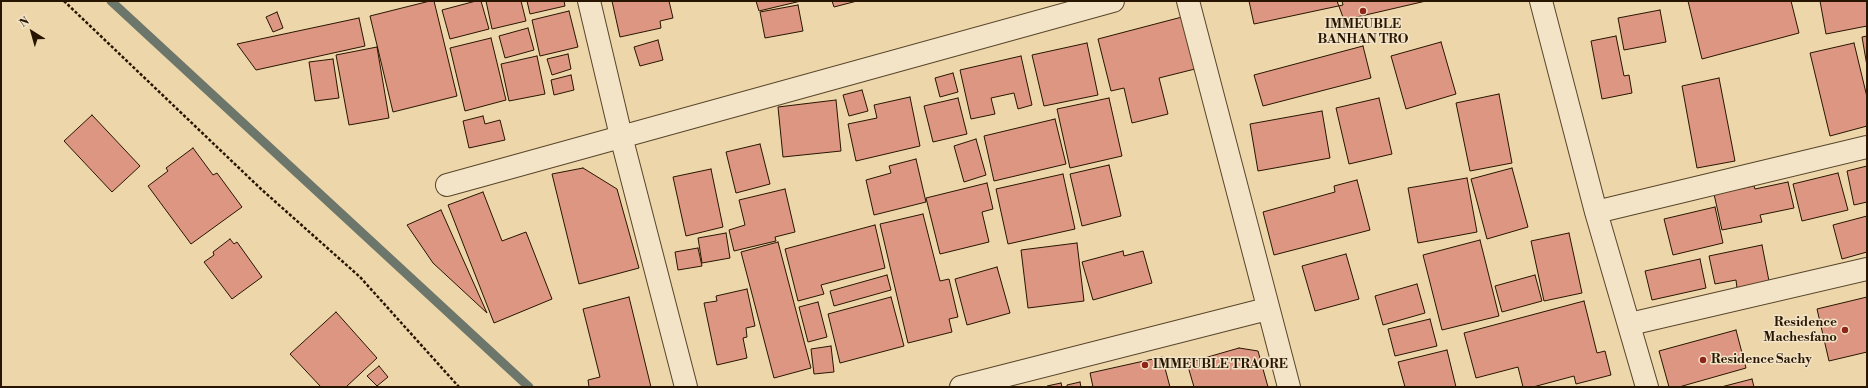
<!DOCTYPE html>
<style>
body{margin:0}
#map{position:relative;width:1868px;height:388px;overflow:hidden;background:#edd6aa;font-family:"Libre Bodoni",serif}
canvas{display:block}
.frame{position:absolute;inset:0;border:2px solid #271500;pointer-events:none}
.north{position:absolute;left:12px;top:12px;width:40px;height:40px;-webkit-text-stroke:3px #f3e4c8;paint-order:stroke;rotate:323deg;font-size:11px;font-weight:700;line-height:16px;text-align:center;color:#271500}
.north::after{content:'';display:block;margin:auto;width:14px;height:18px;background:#271500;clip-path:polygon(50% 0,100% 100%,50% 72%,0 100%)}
</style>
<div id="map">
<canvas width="1868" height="388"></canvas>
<div class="frame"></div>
<div class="north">N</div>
</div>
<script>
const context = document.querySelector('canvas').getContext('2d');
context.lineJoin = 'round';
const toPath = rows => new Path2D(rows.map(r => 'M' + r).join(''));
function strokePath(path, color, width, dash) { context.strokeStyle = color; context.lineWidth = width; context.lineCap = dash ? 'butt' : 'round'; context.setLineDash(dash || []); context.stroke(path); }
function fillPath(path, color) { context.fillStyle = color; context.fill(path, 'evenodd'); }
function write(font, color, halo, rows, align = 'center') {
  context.font = font + ' "Libre Bodoni",serif'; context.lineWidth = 3; context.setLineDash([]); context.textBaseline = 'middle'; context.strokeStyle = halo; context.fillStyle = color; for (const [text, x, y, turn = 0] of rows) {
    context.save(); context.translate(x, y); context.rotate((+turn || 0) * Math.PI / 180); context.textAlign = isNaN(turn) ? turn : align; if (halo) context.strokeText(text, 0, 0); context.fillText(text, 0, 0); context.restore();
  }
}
strokePath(toPath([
 [111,1,529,387]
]), '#6c766a', 9);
const building = toPath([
 [430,1,434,1,457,96,393,112,370,16,430,1],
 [476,1,481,1,489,29,450,39,442,10,476,1],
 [486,1,521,1,526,21,492,29,486,1],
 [527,1,564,1,565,6,530,14,527,1],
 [612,1,669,1,673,18,660,21,661,28,620,37,612,1],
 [756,1,801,1,759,11,756,1],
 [832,1,857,1,834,7,832,1],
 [1249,1,1342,1,1343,5,1254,24,1249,1],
 [1337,1,1426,1,1344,20,1337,1],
 [1688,1,1791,1,1799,33,1702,59,1688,1],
 [1820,1,1867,1,1867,26,1826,34,1820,1],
 [798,5,803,31,765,38,760,12,798,5],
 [1660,10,1666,42,1624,50,1618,18,1660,10],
 [569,11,578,47,540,56,532,20,569,11],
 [277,12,283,28,273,32,266,17,277,12],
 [1182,17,1195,69,1159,78,1168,114,1132,123,1124,88,1111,91,1098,39,1182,17],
 [359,18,365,46,256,70,237,44,359,18],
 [528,28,534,50,505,58,499,36,528,28],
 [1616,36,1624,76,1629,75,1632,93,1602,99,1591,41,1616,36],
 [1867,36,1867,66,1862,37,1867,36],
 [491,38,506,100,465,111,450,48,491,38],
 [658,40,663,60,640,66,634,47,658,40],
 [1441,42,1456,94,1406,109,1391,56,1441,42],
 [1087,43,1098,95,1044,106,1032,55,1087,43],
 [1854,43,1867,97,1867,126,1830,136,1810,53,1854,43],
 [1363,46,1371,78,1263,106,1254,75,1363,46],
 [377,47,389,118,349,125,336,55,377,47],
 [568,54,571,69,552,75,547,59,568,54],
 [537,56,545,94,509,101,501,64,537,56],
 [1021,56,1032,105,1018,109,1014,93,991,98,995,114,971,119,960,70,1021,56],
 [333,59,339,98,315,101,309,62,333,59],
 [953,73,958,92,940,97,935,78,953,73],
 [571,75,574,90,554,95,551,80,571,75],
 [1719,78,1735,161,1697,168,1682,86,1719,78],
 [862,90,868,111,849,116,843,95,862,90],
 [1499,94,1512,163,1470,171,1456,103,1499,94],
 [910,97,920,146,856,161,848,124,877,118,874,105,910,97],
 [958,98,967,134,933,142,924,106,958,98],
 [1109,98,1122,156,1070,168,1057,109,1109,98],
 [1379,98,1392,154,1349,164,1336,108,1379,98],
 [836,100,841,151,783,157,778,107,836,100],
 [1322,111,1330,158,1258,171,1250,124,1322,111],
 [92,115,140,166,112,192,64,141,92,115],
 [483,116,485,124,500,120,505,140,469,148,463,121,483,116],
 [1055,119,1066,164,994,181,984,136,1055,119],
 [976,139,986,175,964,182,954,146,976,139],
 [760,144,770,184,736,193,726,152,760,144],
 [193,148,213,175,217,173,242,207,191,244,148,186,168,171,166,168,193,148],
 [916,159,926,202,874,215,866,180,891,173,889,166,916,159],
 [1109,165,1121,216,1082,226,1070,174,1109,165],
 [1867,166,1867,202,1854,205,1847,171,1867,166],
 [583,168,617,189,639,268,579,284,552,174,583,168],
 [1512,168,1528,227,1487,239,1471,179,1512,168],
 [711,169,723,227,686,236,673,177,711,169],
 [1838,173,1848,210,1802,221,1793,184,1838,173],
 [1063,174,1075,229,1008,244,996,189,1063,174],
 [1467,178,1477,232,1418,243,1408,188,1467,178],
 [1357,180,1370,230,1274,255,1263,212,1335,192,1334,186,1357,180],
 [1788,182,1794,208,1760,215,1762,222,1722,230,1714,194,1754,186,1755,189,1788,182],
 [987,183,993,209,982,212,989,242,940,254,926,198,987,183],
 [785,189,795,232,775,237,776,241,734,251,729,230,745,225,739,200,785,189],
 [483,192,502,241,526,232,552,299,494,323,448,205,483,192],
 [1715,207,1723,243,1673,255,1664,219,1715,207],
 [441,210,487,313,433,263,407,225,441,210],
 [923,214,940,281,949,279,958,317,949,319,952,332,908,343,880,224,923,214],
 [1867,216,1867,252,1842,259,1833,225,1867,216],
 [875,225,885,268,821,285,824,294,798,301,785,249,875,225],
 [726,233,730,258,702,263,698,238,726,233],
 [1569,233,1582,293,1544,301,1531,241,1569,233],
 [230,239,234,244,237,242,262,277,232,299,204,262,214,255,213,252,230,239],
 [1480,240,1499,316,1442,330,1423,255,1480,240],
 [778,242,811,368,774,378,741,252,778,242],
 [1077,243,1084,301,1028,308,1021,250,1077,243],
 [1762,245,1769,281,1737,288,1736,280,1715,284,1709,256,1762,245],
 [698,248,702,266,678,270,675,252,698,248],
 [1123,251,1124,256,1143,251,1152,283,1093,300,1082,262,1123,251],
 [1346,254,1359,299,1315,311,1302,266,1346,254],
 [1700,259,1706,288,1652,300,1645,271,1700,259],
 [997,267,1010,313,967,325,955,279,997,267],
 [887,275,891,290,834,306,830,291,887,275],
 [1535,275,1542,301,1502,312,1495,286,1535,275],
 [1417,284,1425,313,1383,325,1375,296,1417,284],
 [747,289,755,326,746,328,747,337,743,338,747,358,717,365,704,303,717,301,716,296,747,289],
 [629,297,651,387,589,387,588,380,600,377,583,309,629,297],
 [891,297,904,346,840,363,828,314,891,297],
 [1867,297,1867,352,1829,361,1817,309,1867,297],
 [1584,301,1597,353,1605,351,1611,375,1576,384,1574,376,1533,387,1523,387,1518,367,1476,378,1464,333,1584,301],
 [818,302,827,337,808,342,799,307,818,302],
 [336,312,377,358,346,387,321,387,290,354,336,312],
 [1430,319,1437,346,1395,356,1388,329,1430,319],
 [1736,330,1746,368,1679,387,1669,387,1659,351,1736,330],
 [831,346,834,372,814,374,811,349,831,346],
 [1239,348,1258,351,1268,387,1194,387,1187,363,1239,348],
 [1447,350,1456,387,1405,387,1398,362,1447,350],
 [1162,357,1170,387,1093,387,1090,373,1162,357],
 [379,366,388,377,377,386,367,376,379,366],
 [1752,379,1754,387,1721,387,1752,379],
 [1080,382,1081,387,1067,387,1067,385,1080,382],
 [1061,383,1062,387,1048,387,1047,386,1061,383]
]);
fillPath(building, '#dd9681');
strokePath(building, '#271500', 1);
const minor = toPath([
 [589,1,621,136,686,387],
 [1188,1,1289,387],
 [1541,1,1596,212,1647,387],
 [447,185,1113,1],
 [1596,212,1867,147],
 [1630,324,1867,269],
 [961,387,1267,309]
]);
strokePath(minor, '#58452a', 24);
strokePath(toPath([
 [64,1,261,189,360,277,459,387]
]), '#271500', 2.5, [3, 2]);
strokePath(minor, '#f3e4c8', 22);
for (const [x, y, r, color] of [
 [1363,11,4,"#8f2418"],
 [1845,330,4,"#8f2418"],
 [1703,360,4,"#8f2418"],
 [1145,365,4,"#8f2418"]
]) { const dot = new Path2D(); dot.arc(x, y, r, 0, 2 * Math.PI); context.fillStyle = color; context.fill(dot); strokePath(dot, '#f3e4c8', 1.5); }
write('bold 13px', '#271500', '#f3e4c8', [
 ["IMMEUBLE",1363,25,"center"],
 ["BANHAN TRO",1363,40,"center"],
 ["Residence",1837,323,"right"],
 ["Machesfano",1837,338,"right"],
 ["Residence Sachy",1711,360],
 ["IMMEUBLE TRAORE",1153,365]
], 'left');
</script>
